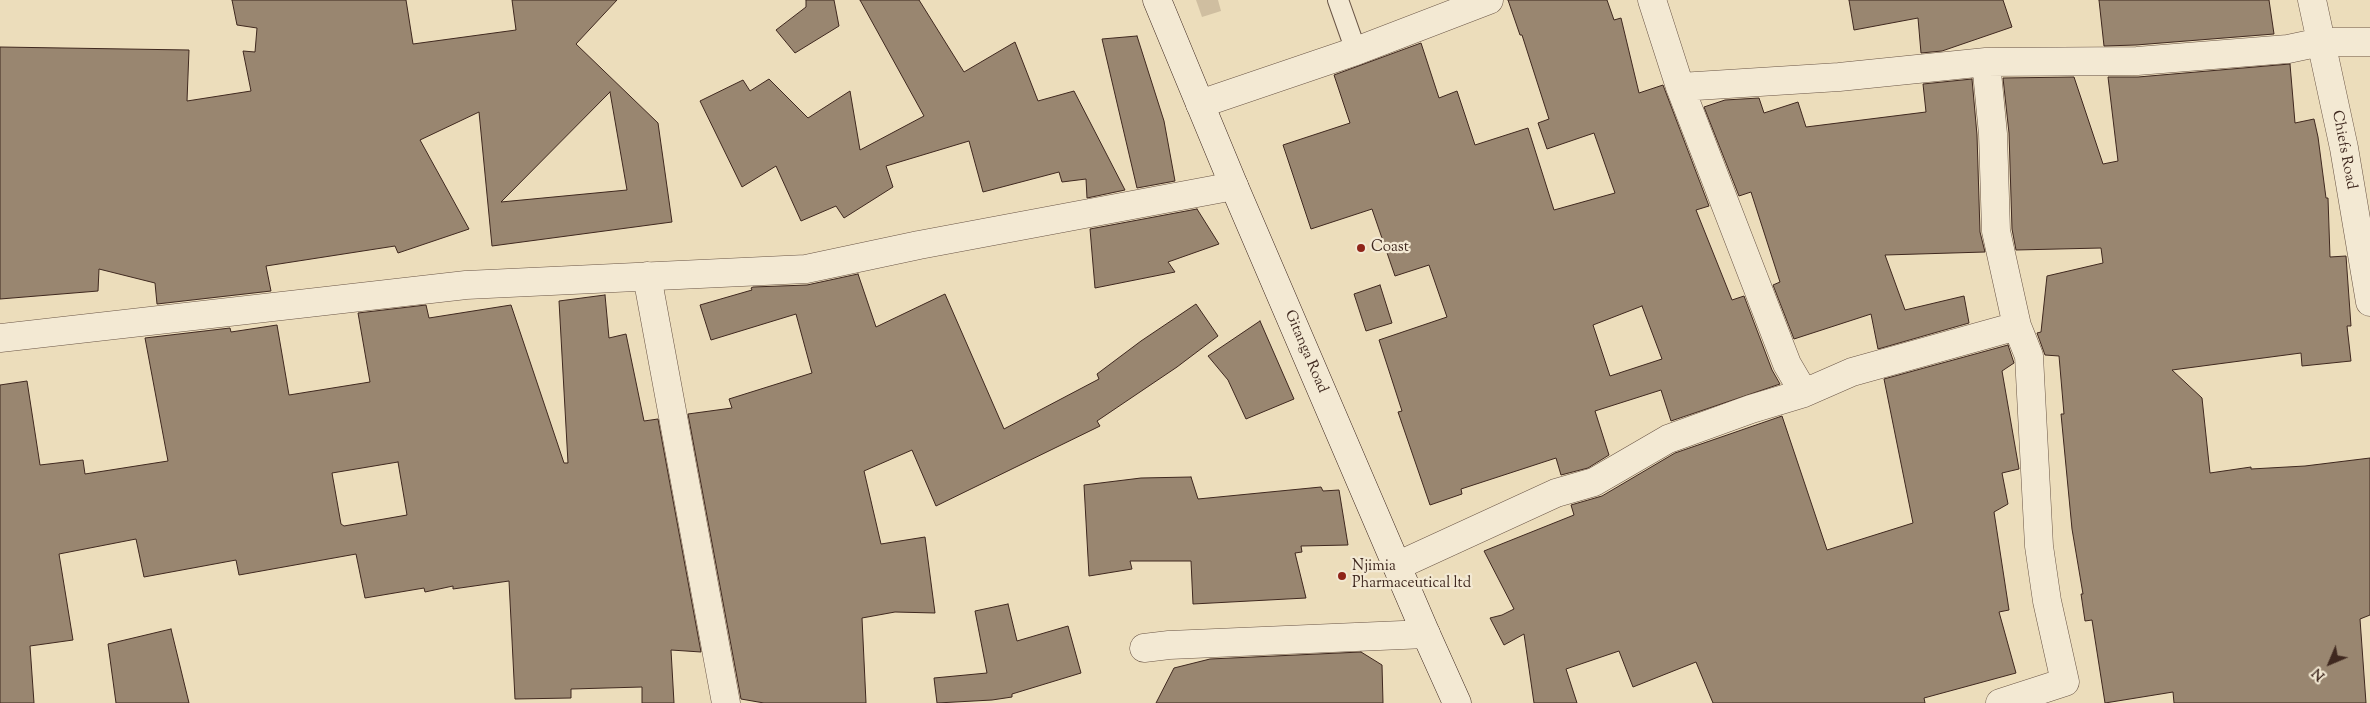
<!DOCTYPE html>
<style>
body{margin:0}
#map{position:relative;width:2370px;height:703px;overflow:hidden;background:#ecddbb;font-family:"Sorts Mill Goudy",serif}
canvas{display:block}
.north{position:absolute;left:2305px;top:638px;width:50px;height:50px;-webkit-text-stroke:4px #f3e9d3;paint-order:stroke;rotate:225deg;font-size:14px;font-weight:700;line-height:20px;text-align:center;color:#3f281f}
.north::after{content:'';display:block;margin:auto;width:18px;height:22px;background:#3f281f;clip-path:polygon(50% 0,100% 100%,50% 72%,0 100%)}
</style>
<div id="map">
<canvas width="2370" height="703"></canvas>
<div class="north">N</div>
</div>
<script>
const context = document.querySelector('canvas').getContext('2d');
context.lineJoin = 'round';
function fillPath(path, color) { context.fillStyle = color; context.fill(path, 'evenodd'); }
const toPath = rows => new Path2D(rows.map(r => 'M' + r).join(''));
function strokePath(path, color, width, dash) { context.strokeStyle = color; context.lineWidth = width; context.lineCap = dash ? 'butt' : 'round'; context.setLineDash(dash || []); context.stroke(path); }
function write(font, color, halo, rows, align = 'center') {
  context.font = font + ' "Sorts Mill Goudy",serif'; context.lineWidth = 4.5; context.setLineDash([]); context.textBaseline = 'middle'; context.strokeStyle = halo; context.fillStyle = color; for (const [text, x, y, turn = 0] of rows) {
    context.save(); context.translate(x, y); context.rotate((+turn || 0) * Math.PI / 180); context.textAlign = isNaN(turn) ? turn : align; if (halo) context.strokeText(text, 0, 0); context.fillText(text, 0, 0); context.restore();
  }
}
fillPath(toPath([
 [1196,0,1218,0,1221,11,1202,17]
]), '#cfbea0');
const building = toPath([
 [232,0,406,0,413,44,516,30,512,0,617,0,576,44,658,123,672,222,492,246,479,112,420,140,469,229,398,253,395,246,266,266,271,291,157,304,155,283,99,269,98,291,0,299,0,47,189,50,187,101,251,91,243,51,255,52,257,28,237,25,232,0],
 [610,92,627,190,501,202,610,92],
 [806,0,834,0,839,26,795,53,776,30,806,7,806,0],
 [860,0,919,0,964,72,1015,42,1038,101,1074,91,1125,190,1087,198,1086,179,1062,182,1059,172,983,192,969,141,886,166,893,187,844,218,836,206,801,221,776,166,742,187,700,101,743,80,750,91,769,79,808,118,850,91,860,150,924,116,860,0],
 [1508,0,1607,0,1614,20,1621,18,1639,93,1663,85,1709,206,1696,210,1732,300,1744,296,1772,370,1780,384,1671,421,1661,390,1595,411,1609,455,1588,468,1561,475,1556,458,1461,489,1462,494,1430,505,1398,412,1402,411,1379,340,1447,317,1429,265,1395,276,1372,209,1311,229,1283,145,1350,123,1334,75,1421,43,1439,98,1457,91,1475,145,1528,128,1554,210,1615,193,1594,133,1547,149,1538,123,1549,119,1522,35,1520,35,1508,0],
 [1642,306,1662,359,1610,376,1593,325,1642,306],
 [1849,0,2003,0,2012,27,1942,51,1921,53,1918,18,1854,30,1849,0],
 [2099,0,2269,0,2274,34,2136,45,2104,46,2099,0],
 [1137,36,1164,121,1175,181,1137,188,1102,39,1137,36],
 [2290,64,2295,123,2314,119,2318,137,2326,198,2328,198,2330,257,2346,256,2351,326,2347,326,2351,361,2302,366,2301,353,2172,370,2202,398,2210,473,2251,467,2251,469,2305,466,2370,458,2370,615,2360,619,2366,703,2174,703,2173,692,2105,703,2092,620,2085,621,2081,594,2083,594,2072,529,2061,414,2064,414,2059,356,2045,355,2037,333,2041,332,2047,276,2103,263,2101,248,2016,250,2012,229,2009,133,2003,78,2074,77,2103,164,2118,161,2108,77,2138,77,2290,64],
 [1972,79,1977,135,1980,232,1985,252,1885,255,1905,310,1964,296,1969,323,1878,349,1871,314,1794,339,1773,285,1780,282,1751,192,1739,196,1704,107,1725,100,1759,98,1764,113,1798,102,1806,127,1926,112,1923,84,1972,79],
 [1197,209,1219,244,1168,262,1175,272,1095,288,1090,229,1197,209],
 [858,274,876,327,945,294,1004,429,1099,379,1097,374,1141,341,1196,304,1218,336,1177,367,1097,421,1100,426,936,506,912,450,864,471,881,544,925,537,935,613,895,612,862,618,866,703,764,703,741,699,688,414,732,408,729,399,812,373,796,314,711,340,700,305,752,290,751,288,753,287,807,285,858,274],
 [1380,285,1392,323,1366,331,1354,294,1380,285],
 [605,295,609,338,626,334,644,421,658,419,701,652,671,650,674,703,642,703,642,687,571,689,571,698,515,699,509,581,453,589,453,586,425,592,424,588,365,598,356,554,239,575,236,560,144,577,136,539,59,554,73,640,30,646,34,703,0,703,0,385,27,381,40,465,83,460,85,474,168,461,145,338,230,328,231,332,277,325,289,395,370,382,358,313,426,305,429,318,511,305,564,463,568,463,559,301,605,295],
 [398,462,407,515,344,526,341,524,332,473,398,462],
 [1260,321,1294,399,1246,419,1228,380,1208,356,1260,321],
 [2008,345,2014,363,2002,371,2019,469,2002,473,2008,504,1994,512,2009,610,1999,612,2016,673,1924,698,1925,703,1713,703,1696,662,1633,687,1619,651,1566,669,1577,703,1534,703,1524,634,1504,645,1490,618,1502,615,1514,609,1484,551,1574,515,1571,505,1602,496,1675,453,1782,416,1827,550,1913,523,1884,379,2008,345],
 [1191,477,1198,499,1321,487,1323,491,1339,490,1348,545,1301,546,1302,552,1295,553,1306,598,1193,604,1191,561,1130,561,1132,569,1089,576,1084,485,1141,478,1191,477],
 [1008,604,1017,641,1068,626,1081,673,1012,694,1012,697,992,700,937,703,934,678,987,673,975,611,1008,604],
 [171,629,189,703,116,703,108,644,171,629],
 [1361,652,1382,665,1383,703,1156,703,1174,668,1210,659,1361,652]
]);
fillPath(building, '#998670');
strokePath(building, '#3f281f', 1);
const service = toPath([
 [1338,0,1356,51]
]);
const minor = toPath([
 [2312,0,2344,148,2370,302],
 [1986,62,1993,134,1996,231,2017,326,2029,356,2039,546,2047,601,2065,682,2000,703],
 [1680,87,1839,77,1986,62,2137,61,2288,49,2321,42,2370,42],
 [1200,104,1356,51,1489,0],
 [647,276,726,703],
 [0,338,466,285,806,269,919,245,1234,186],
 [1804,393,1852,372,2017,326],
 [1397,566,1556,493,1594,482,1668,439,1751,409,1804,393,1787,364,1680,87,1652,0],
 [1144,648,1169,645,1426,634]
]);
const secondary = toPath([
 [1157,0,1234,186,1426,634,1457,703]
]);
strokePath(service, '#6a5546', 22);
strokePath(minor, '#6a5546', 29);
strokePath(secondary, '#3f281f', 29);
strokePath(service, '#f3e9d3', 20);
strokePath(minor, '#f3e9d3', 28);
strokePath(secondary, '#f3e9d3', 28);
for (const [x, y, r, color] of [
 [1361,248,5,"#8f2418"],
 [1342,576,5,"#8f2418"]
]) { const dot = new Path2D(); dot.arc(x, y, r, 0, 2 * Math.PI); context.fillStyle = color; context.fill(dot); strokePath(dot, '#f3e9d3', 2); }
write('15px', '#3f281f', '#f3e9d3', [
 ["Chiefs Road",2343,150,79],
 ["Gitanga Road",1305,352,67]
]);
write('15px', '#3f281f', '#f3e9d3', [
 ["Coast",1371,248],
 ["Njimia",1352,567],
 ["Pharmaceutical ltd",1352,584]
], 'left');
</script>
